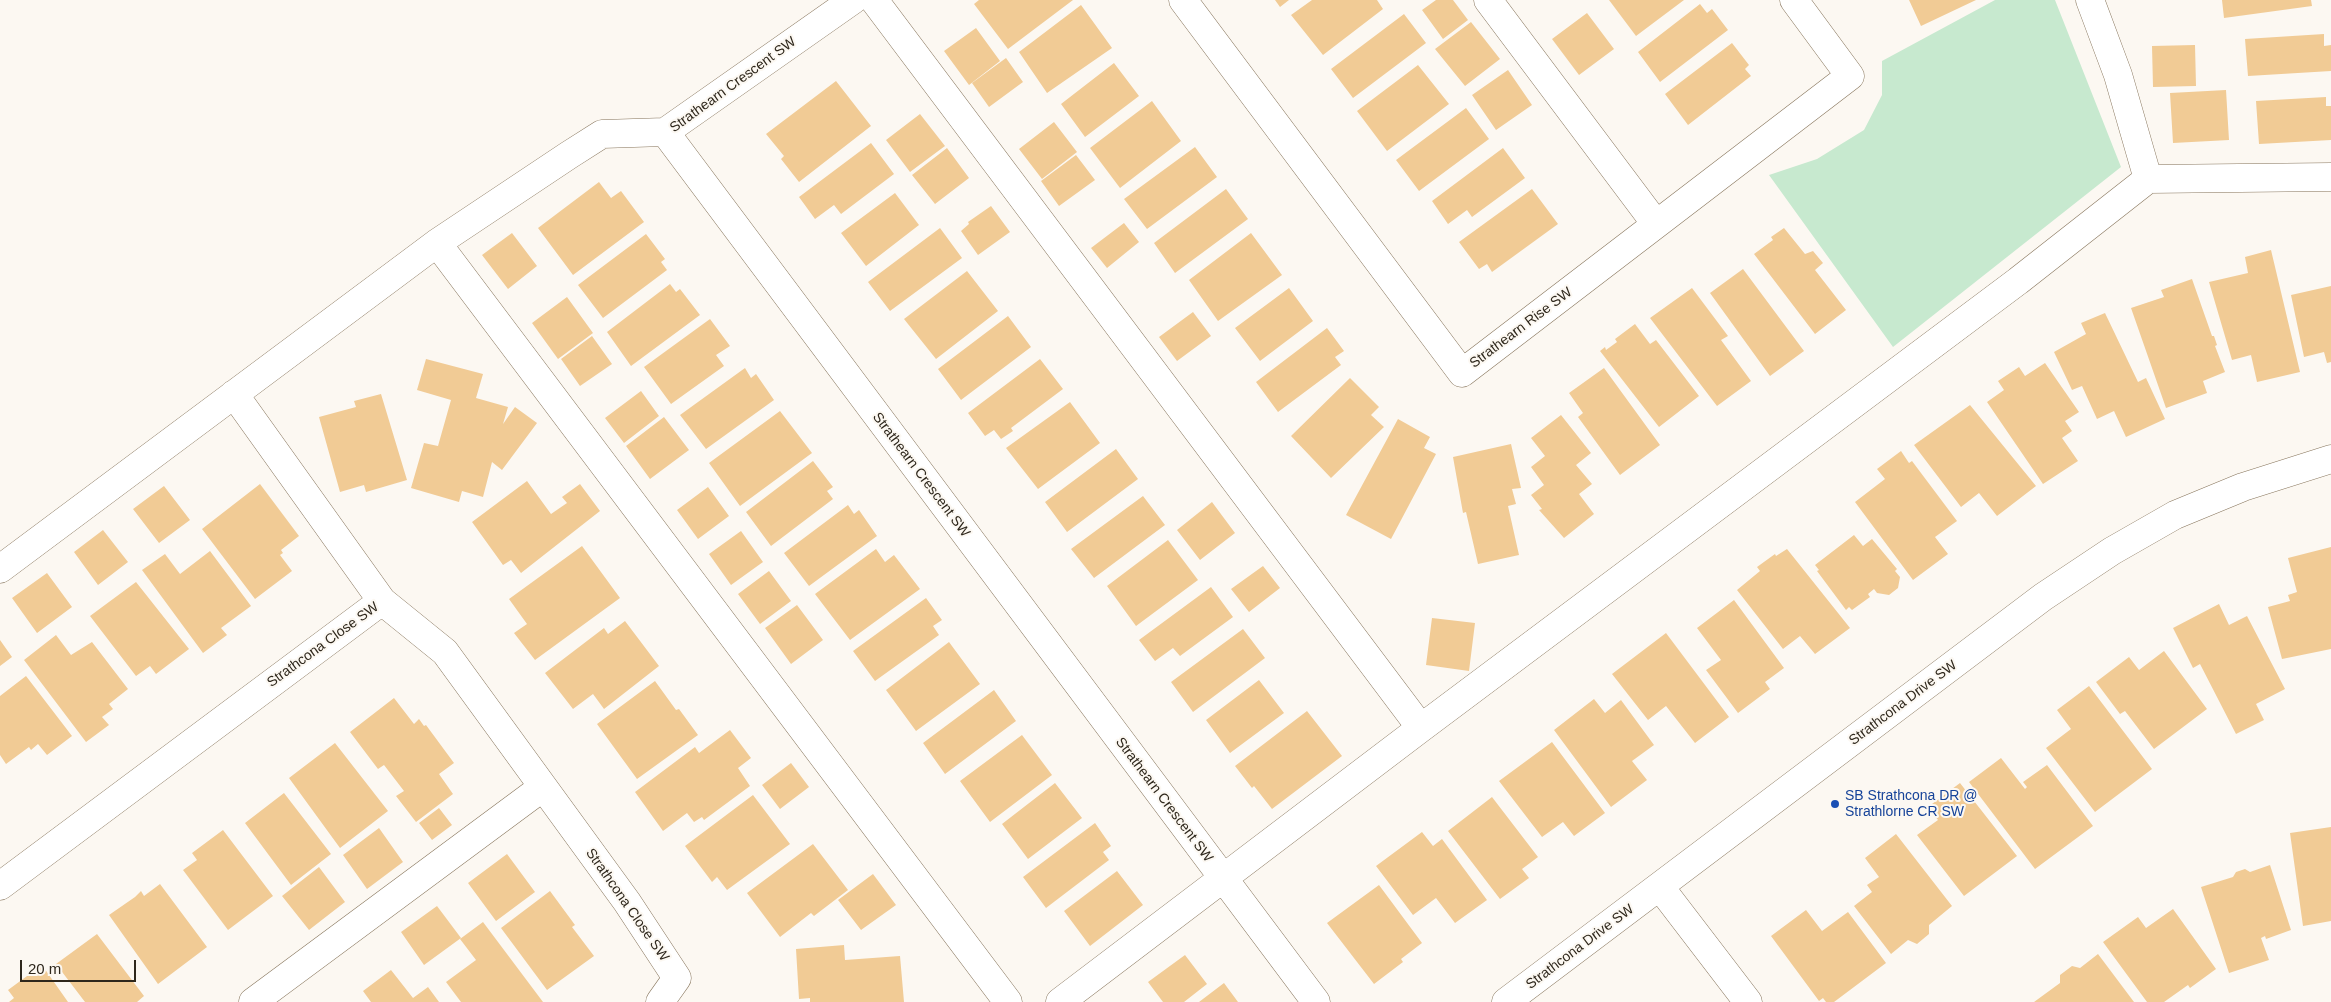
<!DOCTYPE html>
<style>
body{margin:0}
#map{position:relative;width:2331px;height:1002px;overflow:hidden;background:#fcf8f2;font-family:Helvetica,sans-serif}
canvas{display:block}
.scale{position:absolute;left:20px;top:960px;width:116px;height:22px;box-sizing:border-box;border:2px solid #2e271c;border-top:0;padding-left:6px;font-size:15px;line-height:18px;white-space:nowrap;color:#2e271c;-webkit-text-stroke:4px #fcf8f2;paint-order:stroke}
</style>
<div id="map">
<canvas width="2331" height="1002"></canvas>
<div class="scale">20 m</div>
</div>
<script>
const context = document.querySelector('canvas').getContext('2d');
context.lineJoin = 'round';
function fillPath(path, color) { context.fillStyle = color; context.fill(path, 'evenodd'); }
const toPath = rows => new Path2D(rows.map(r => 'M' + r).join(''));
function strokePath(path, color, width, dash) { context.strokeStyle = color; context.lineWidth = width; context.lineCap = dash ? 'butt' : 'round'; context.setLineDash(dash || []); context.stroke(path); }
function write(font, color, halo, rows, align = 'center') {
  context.font = font + ' Helvetica,sans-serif'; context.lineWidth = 4; context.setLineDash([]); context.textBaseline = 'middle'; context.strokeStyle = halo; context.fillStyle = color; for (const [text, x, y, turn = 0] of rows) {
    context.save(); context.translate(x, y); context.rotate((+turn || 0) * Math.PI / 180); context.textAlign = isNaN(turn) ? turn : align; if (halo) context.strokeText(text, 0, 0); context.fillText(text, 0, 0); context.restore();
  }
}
fillPath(toPath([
 [1995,0,2055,0,2121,167,1893,347,1769,175,1817,159,1864,130,1882,95,1882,61]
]), '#c7e9cf');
fillPath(toPath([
 [979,0,1073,0,1008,49,974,4],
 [1275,0,1289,0,1280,7],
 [1312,0,1377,0,1383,9,1323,55,1291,15],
 [1436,0,1453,0,1468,20,1443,39,1422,10],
 [1609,0,1684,0,1636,36],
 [1909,0,1976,0,1921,26],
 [2222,0,2311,0,2312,6,2224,18],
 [1700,4,1707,13,1712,9,1728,30,1660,82,1638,52],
 [1081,5,1112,48,1047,93,1019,52],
 [1587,13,1614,49,1579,75,1552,39],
 [1404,14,1426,43,1353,98,1331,69],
 [1471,22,1500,59,1465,86,1435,49],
 [976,28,1000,61,969,85,944,51],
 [2324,34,2324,46,2331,45,2331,71,2248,76,2245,39],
 [1732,43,1749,65,1745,69,1751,76,1688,125,1665,94],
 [2195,45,2196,86,2153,87,2152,46],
 [1006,58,1023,82,989,107,972,83],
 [1114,63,1139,96,1085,137,1061,104],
 [1418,65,1449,104,1387,151,1357,111],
 [1508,70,1532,105,1496,130,1472,95],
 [836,81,871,126,799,182,781,159,784,156,766,134],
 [2226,90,2229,140,2173,143,2170,93],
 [2326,97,2326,106,2331,106,2331,140,2259,144,2256,101],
 [1152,101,1181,141,1120,188,1090,148],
 [1466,108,1489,139,1419,191,1396,160],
 [920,114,945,146,910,172,886,140],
 [1054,122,1077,152,1042,179,1019,149],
 [871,143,894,174,841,214,834,205,815,219,799,197],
 [1195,147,1217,177,1147,229,1124,199],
 [947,148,969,178,935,204,912,175],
 [1503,148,1525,178,1472,217,1467,210,1448,224,1432,201],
 [1076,155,1095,180,1059,206,1041,181],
 [599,182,611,198,621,191,644,222,573,275,538,228],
 [1226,189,1248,219,1175,273,1154,243],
 [1532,189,1558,224,1492,272,1487,264,1479,269,1459,242],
 [895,193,919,225,866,266,841,233],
 [991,206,1010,232,978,255,961,231,969,224,968,222],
 [1124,223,1139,242,1107,268,1091,248],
 [940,228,962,258,890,311,868,282],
 [1784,228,1805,254,1813,251,1823,263,1815,270,1846,310,1815,334,1754,254,1773,240,1771,237],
 [512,233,537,266,508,289,482,255],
 [1251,233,1282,275,1218,321,1189,280],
 [646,234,665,259,661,262,667,270,603,318,578,285],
 [2271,250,2300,372,2257,382,2251,355,2232,360,2209,282,2248,273,2245,257],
 [1743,269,1804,351,1770,376,1710,293],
 [967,271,998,311,936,359,904,319],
 [2192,279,2212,336,2214,336,2217,345,2215,346,2225,372,2203,381,2207,393,2166,408,2131,308,2164,297,2161,290],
 [670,284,676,292,680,289,700,315,631,366,607,332],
 [2331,286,2331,362,2327,363,2324,352,2304,357,2291,295],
 [1289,288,1313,321,1260,361,1235,328],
 [1692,288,1728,336,1721,340,1751,381,1717,406,1650,318],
 [567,297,593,333,558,359,532,323],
 [1193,312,1211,336,1177,361,1159,337],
 [2105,313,2138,382,2146,378,2165,419,2126,437,2114,411,2097,419,2082,386,2072,390,2054,352,2086,334,2081,323],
 [1008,316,1031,347,961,400,938,369],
 [710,319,730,346,716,355,724,366,671,404,644,367],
 [1635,324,1650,344,1656,340,1699,396,1659,427,1600,351,1605,347,1606,350,1617,342,1615,339],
 [1327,328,1344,351,1335,357,1341,365,1278,412,1256,382],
 [592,336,612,364,580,386,561,359],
 [426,359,483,374,476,398,508,407,503,424,515,407,537,423,502,470,492,462,483,497,462,491,459,502,411,488,424,443,438,446,451,400,417,390],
 [1040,359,1063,389,1011,428,1013,431,1001,439,994,430,985,436,968,413],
 [2045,363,2079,412,2065,421,2072,431,2062,438,2078,461,2043,484,1987,402,2004,390,1998,381,2019,367,2025,376],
 [745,368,751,378,756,374,774,400,706,449,680,415],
 [1604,368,1660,445,1620,475,1578,417,1583,413,1569,393],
 [1350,378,1379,407,1371,415,1384,427,1331,478,1291,436],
 [641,391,659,416,624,443,605,418],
 [381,394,407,480,366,492,364,485,340,492,319,417,356,407,354,401],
 [1070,402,1100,443,1038,489,1006,448],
 [1970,405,2036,486,1997,516,1979,493,1961,507,1914,445],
 [780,411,812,453,740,506,709,463],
 [1561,415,1591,453,1576,465,1592,484,1579,494,1594,514,1564,538,1539,510,1542,509,1531,495,1544,485,1531,467,1545,456,1531,438],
 [664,417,689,450,650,479,626,446],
 [1398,419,1430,437,1424,448,1436,454,1391,539,1346,515],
 [1511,444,1521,488,1512,489,1516,504,1508,506,1519,555,1478,564,1466,512,1463,513,1453,457],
 [1116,449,1138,479,1067,532,1045,502],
 [1901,451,1909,463,1912,461,1957,521,1935,537,1948,554,1913,580,1855,502,1885,479,1877,469],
 [813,461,833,487,827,491,833,499,771,546,746,512],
 [527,481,551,514,567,503,562,497,580,484,600,511,521,573,511,560,503,565,472,522],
 [260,484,299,536,281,550,283,553,280,555,292,571,255,599,202,529],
 [164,486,190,520,159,543,133,509],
 [708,487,729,516,698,539,677,510],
 [1143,496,1165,525,1094,578,1071,549],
 [1212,502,1235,533,1200,560,1177,530],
 [848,505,854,514,859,510,877,536,809,586,784,553],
 [103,530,128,562,98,585,74,552],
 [741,531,763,562,731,585,709,554],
 [1854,535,1863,546,1872,539,1897,569,1895,571,1900,577,1898,588,1889,595,1877,593,1874,589,1868,594,1870,597,1852,610,1849,607,1846,610,1817,571,1819,570,1815,565],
 [1168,540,1198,580,1136,626,1107,586],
 [582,546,620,598,535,660,514,633,527,624,509,599],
 [2331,547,2331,649,2282,659,2268,607,2290,601,2288,595,2297,592,2288,558],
 [876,549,885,562,894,555,920,589,850,640,815,594],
 [1787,549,1850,628,1815,654,1800,636,1783,649,1737,590,1760,571,1757,567,1775,554,1776,556],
 [210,551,251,606,221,628,227,635,203,653,142,570,165,554,180,574],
 [1263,566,1280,588,1249,612,1231,589],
 [769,571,791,601,760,624,738,594],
 [47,573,72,607,37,633,12,598],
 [136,582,189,649,156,674,150,666,136,676,90,616],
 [1211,587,1233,617,1180,656,1173,648,1155,661,1139,640],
 [926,598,942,620,933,626,939,635,875,681,853,651],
 [1734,600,1784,668,1765,682,1770,689,1738,713,1706,670,1721,660,1697,628],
 [2219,604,2229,625,2247,616,2285,689,2256,704,2264,720,2236,734,2200,664,2193,668,2173,628],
 [797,605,823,640,791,664,765,628],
 [1432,618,1475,623,1469,671,1426,665],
 [625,621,659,666,604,709,593,694,573,709,545,673,604,628,608,634],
 [1243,629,1265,658,1193,712,1171,682],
 [1666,633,1729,717,1695,743,1666,706,1648,720,1612,674],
 [56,635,71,655,92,642,128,689,109,704,113,709,102,717,109,725,86,742,24,660],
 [0,640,12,657,0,666],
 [949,642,980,684,916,731,886,690],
 [2164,651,2207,709,2154,749,2125,711,2120,714,2096,682,2129,657,2139,670],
 [26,676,72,736,47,755,38,744,31,750,29,747,6,764,0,755,0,696],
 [1259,680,1284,713,1230,753,1206,720],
 [655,681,676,710,679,709,698,735,637,779,597,724],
 [2089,686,2152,769,2095,812,2046,748,2071,729,2057,710],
 [994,690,1016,721,945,774,923,743],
 [394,698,414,724,419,719,424,726,426,725,454,763,439,774,453,794,416,822,396,796,404,791,384,765,378,769,350,732],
 [1594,699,1605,713,1621,700,1654,745,1632,761,1647,780,1611,807,1554,730],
 [1307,711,1342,756,1272,809,1254,786,1252,788,1235,766],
 [730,730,751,758,738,768,750,786,704,820,702,817,694,822,687,813,663,831,635,792,695,747,699,753],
 [1022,735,1052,775,990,822,960,781],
 [1552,742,1605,813,1574,836,1563,822,1542,837,1499,781],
 [335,743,388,811,340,848,289,778],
 [2001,758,2025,789,2027,787,2023,782,2047,765,2093,826,2035,869,1969,782],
 [791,763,809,787,780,809,762,785],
 [1055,783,1082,818,1028,859,1002,824],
 [1960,783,2017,856,1964,896,1917,835,1938,820,1928,807],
 [284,793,331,854,291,885,245,823],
 [753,795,790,844,727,890,717,877,712,882,685,846],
 [1492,797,1538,857,1522,869,1529,878,1500,899,1448,831],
 [439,808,452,825,432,840,419,823],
 [1095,823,1111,846,1103,852,1109,860,1046,908,1023,877],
 [2331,827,2331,921,2303,926,2290,833],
 [379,828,403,862,367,889,343,855],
 [223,830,273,896,228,930,183,870,197,860,192,853],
 [1422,832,1433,846,1442,839,1487,900,1455,923,1436,898,1413,915,1376,866],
 [1896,834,1952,906,1929,925,1929,934,1917,944,1908,940,1891,954,1854,906,1872,892,1867,885,1879,877,1865,858],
 [813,844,848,890,814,916,811,913,780,937,747,893],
 [507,854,535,892,496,921,468,883],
 [2270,865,2291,930,2266,939,2265,936,2261,938,2269,960,2229,973,2201,887,2233,877,2236,872,2245,869,2250,872],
 [319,867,345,902,309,930,282,896],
 [1117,871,1143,905,1090,946,1064,911],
 [873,874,896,905,861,930,838,900],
 [160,884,207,947,158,984,109,915,135,897,141,891,144,896],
 [1379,885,1422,943,1401,959,1403,962,1374,984,1327,923],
 [550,891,575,925,572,927,594,956,547,990,501,928],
 [437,906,461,938,424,965,401,932],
 [2173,909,2216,969,2190,988,2188,985,2164,1002,2147,1002,2103,942,2138,917,2146,928],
 [1806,910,1822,931,1848,912,1886,963,1834,1002,1826,1002,1823,998,1819,1001,1771,936],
 [483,922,543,1002,461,1002,446,982,476,960,460,939],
 [97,934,144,996,137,1002,85,1002,56,964],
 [844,945,845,960,900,956,904,1002,810,1002,810,998,799,999,796,949],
 [2098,954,2134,1002,2034,1002,2060,983,2060,975,2072,966,2080,968],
 [1185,955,1207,984,1184,1002,1163,1002,1148,982],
 [42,965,68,1002,9,1002,14,998,8,990],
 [391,970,413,998,428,987,439,1002,371,1002,363,991],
 [1224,983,1238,1002,1199,1002]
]), '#f1cb95');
const minor = toPath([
 [853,0,665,132,1316,1002],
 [874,0,1421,728],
 [1183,0,1462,373,1850,76,1794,0],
 [1488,0,1656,224],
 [2090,0,2118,75,2148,179],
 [437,243,1008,1002],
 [234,394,382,601,445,652,627,902,677,978,660,1002],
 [0,569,437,243,569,155,602,134,665,132],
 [0,886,382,601],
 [1660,887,1748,1002],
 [253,1002,543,787],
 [1060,1002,1421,728,2018,281,2148,179,2331,177],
 [1506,1002,2043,597,2112,551,2175,515,2243,487,2331,459]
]);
strokePath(minor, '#87755c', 29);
strokePath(minor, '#fff', 28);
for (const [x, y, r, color] of [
 [1835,804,5,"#1a4fb4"]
]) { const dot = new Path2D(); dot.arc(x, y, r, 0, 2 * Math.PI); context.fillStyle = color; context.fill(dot); strokePath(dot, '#fcf8f2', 2); }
write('14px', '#2e271c', '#fcf8f2', [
 ["Strathearn Crescent SW",733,85,-36],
 ["Strathearn Rise SW",1521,328,-37],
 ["Strathearn Crescent SW",921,475,53],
 ["Strathcona Close SW",323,645,-36],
 ["Strathcona Drive SW",1903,703,-37],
 ["Strathearn Crescent SW",1164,800,53],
 ["Strathcona Close SW",627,905,55],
 ["Strathcona Drive SW",1580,947,-37]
]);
write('14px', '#164399', '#fcf8f2', [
 ["SB Strathcona DR @",1845,796],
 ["Strathlorne CR SW",1845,812]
], 'left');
</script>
